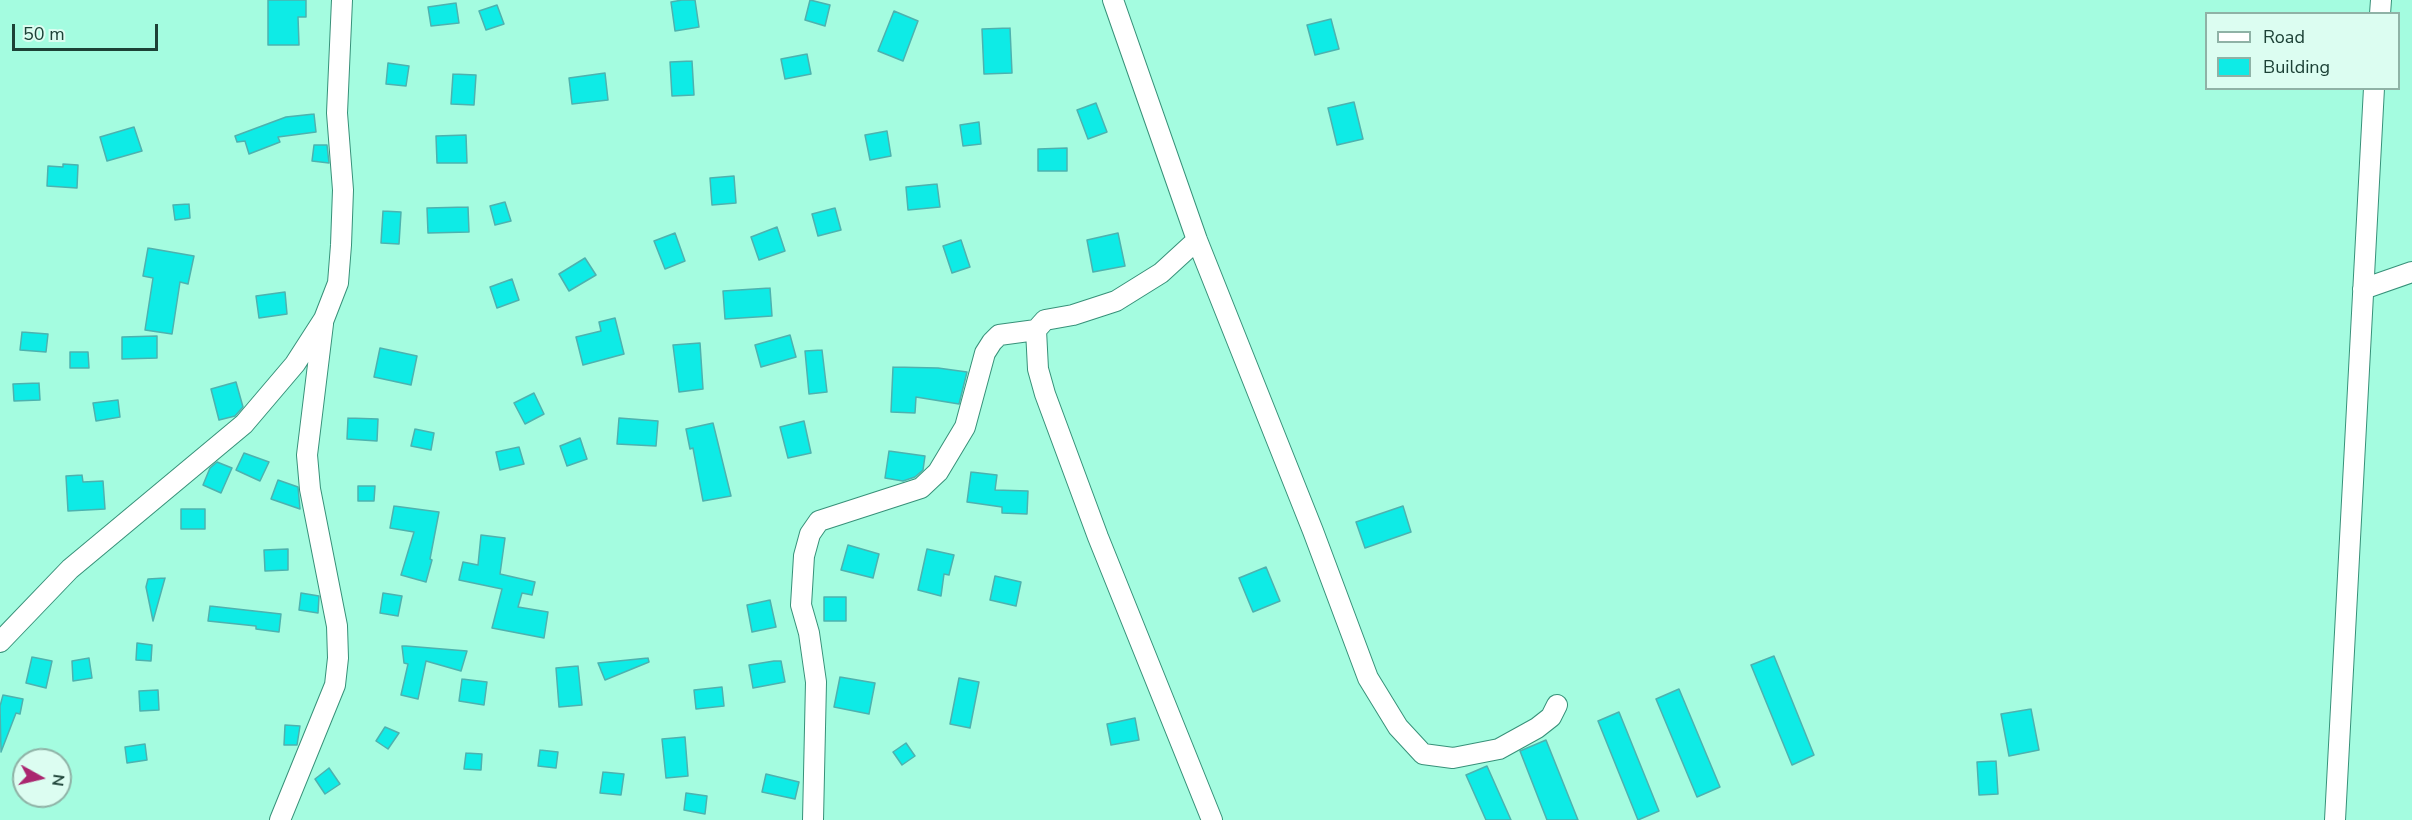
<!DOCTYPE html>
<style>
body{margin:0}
#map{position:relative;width:2412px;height:820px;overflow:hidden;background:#a4fce0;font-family:"Nunito Sans",sans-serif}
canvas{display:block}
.legend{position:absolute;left:2205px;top:12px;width:195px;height:78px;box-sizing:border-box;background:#dcfdf1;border:2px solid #8fb2a6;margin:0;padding:8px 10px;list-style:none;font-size:18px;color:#1c4136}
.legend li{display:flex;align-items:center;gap:12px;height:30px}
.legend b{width:30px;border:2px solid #8fb2a6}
.north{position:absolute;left:12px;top:748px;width:60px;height:60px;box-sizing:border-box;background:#dcfdf1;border:2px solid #8fb2a6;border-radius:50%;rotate:98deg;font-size:16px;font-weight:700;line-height:24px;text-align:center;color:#1c4136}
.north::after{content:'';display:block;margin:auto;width:21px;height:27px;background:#aa266f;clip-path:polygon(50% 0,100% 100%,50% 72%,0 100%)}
.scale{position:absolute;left:12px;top:24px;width:146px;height:27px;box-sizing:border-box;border:3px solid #1c4136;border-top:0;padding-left:8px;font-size:18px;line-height:21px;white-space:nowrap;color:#1c4136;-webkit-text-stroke:4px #dcfdf1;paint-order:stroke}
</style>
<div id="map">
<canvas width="2412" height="820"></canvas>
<ul class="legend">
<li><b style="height:8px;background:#fff"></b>Road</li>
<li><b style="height:16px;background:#0eebe6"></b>Building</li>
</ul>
<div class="north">N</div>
<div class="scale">50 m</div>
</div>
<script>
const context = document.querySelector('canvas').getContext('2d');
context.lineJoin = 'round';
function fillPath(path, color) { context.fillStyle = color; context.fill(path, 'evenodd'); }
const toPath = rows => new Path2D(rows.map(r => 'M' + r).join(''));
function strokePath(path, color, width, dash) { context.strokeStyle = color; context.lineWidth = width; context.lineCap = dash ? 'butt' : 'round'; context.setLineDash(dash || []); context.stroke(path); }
const building = toPath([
 [268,0,306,0,306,17,298,17,299,45,268,45,268,0],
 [682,0,695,0,699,27,675,31,671,2,682,0],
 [810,0,830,5,825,26,805,20,810,0],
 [456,3,459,23,431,26,428,7,456,3],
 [497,5,504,24,486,30,479,11,497,5],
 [894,11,918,21,903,61,878,51,894,11],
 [1331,19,1339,49,1315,55,1307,25,1331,19],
 [1010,28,1012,73,984,74,982,29,1010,28],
 [807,54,811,74,785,79,781,59,807,54],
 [692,61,694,95,672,96,670,62,692,61],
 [388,63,409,66,406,86,386,84,388,63],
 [605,73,608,100,572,104,569,78,605,73],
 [453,74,476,75,474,105,451,104,453,74],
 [1354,102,1363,139,1337,145,1328,108,1354,102],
 [1096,103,1107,132,1088,139,1077,110,1096,103],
 [314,114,316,132,278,137,280,142,249,154,245,141,237,142,235,136,286,117,314,114],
 [979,122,981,144,963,146,960,125,979,122],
 [134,127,142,151,107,161,100,137,134,127],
 [887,131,891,156,870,160,865,135,887,131],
 [466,135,467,163,437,163,436,136,466,135],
 [314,145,327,145,329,163,312,161,314,145],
 [1067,148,1067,171,1038,171,1038,149,1067,148],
 [63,164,78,165,77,188,47,186,48,166,63,167,63,164],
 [734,176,736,203,712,205,710,178,734,176],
 [937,184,940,207,908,210,906,187,937,184],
 [505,202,511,221,495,225,490,206,505,202],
 [189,204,190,218,175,220,173,205,189,204],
 [468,207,469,232,428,233,427,208,468,207],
 [835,208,841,230,818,236,812,214,835,208],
 [383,211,401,212,399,244,381,243,383,211],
 [777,227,785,251,759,260,751,237,777,227],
 [675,233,685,261,665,269,654,241,675,233],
 [1118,233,1125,266,1093,272,1087,240,1118,233],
 [961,240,970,267,952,273,943,246,961,240],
 [148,248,194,256,188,284,180,282,172,334,145,330,153,278,143,276,148,248],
 [585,258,596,275,569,291,559,274,585,258],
 [512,279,519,300,497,308,490,287,512,279],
 [770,288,772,316,725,319,723,291,770,288],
 [285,292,287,314,259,318,256,296,285,292],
 [615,318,624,354,583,365,576,337,601,331,599,322,615,318],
 [22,332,48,334,46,352,20,350,22,332],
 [790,335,796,357,761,367,755,345,790,335],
 [157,336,157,358,122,359,122,337,157,336],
 [700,343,703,389,679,392,673,345,700,343],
 [380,348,417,356,411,385,374,377,380,348],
 [822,350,827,392,809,394,805,351,822,350],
 [70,352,88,352,89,368,70,368,70,352],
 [893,367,938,368,967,372,959,404,916,397,915,413,891,412,893,367],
 [236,382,243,407,235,416,219,420,211,389,236,382],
 [39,383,40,400,14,401,13,384,39,383],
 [534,393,544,414,525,424,514,403,534,393],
 [118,400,120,417,96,421,93,403,118,400],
 [348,418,378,419,377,441,347,439,348,418],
 [619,418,658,421,656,446,617,444,619,418],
 [804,421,811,453,788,458,780,427,804,421],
 [713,423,731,496,703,501,693,448,690,449,686,429,713,423],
 [415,429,434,433,431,450,411,446,415,429],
 [580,438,587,459,567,466,560,446,580,438],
 [519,447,524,464,500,470,496,452,519,447],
 [889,451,925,456,923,470,915,477,903,481,885,478,889,451],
 [244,453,269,462,260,481,236,470,244,453],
 [217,462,232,468,221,493,203,485,210,468,217,462],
 [971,472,997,475,995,490,1028,491,1027,514,1002,513,1002,507,967,502,971,472],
 [82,475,83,482,103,481,105,509,68,511,66,476,82,475],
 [278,480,298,487,300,509,271,499,278,480],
 [358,486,375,486,374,501,358,501,358,486],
 [394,506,439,512,430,559,432,560,426,582,401,575,414,532,390,528,394,506],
 [1403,506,1411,532,1365,548,1356,522,1403,506],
 [181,509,205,509,205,529,181,529,181,509],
 [481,535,505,538,500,574,535,582,532,595,522,593,518,607,548,612,544,638,492,628,502,589,459,580,463,562,478,565,481,535],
 [848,545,879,554,873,578,841,570,848,545],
 [288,549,288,570,265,571,264,550,288,549],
 [927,549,954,555,949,575,944,574,941,596,918,590,927,549],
 [1266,567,1280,601,1253,612,1239,578,1266,567],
 [995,576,1021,582,1016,606,990,600,995,576],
 [165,578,153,621,146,587,148,579,165,578],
 [301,593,319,596,318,613,299,610,301,593],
 [383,593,402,596,398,616,380,613,383,593],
 [824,597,846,597,846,621,824,621,824,597],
 [770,600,776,627,752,632,747,605,770,600],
 [210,606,281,614,279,632,256,629,256,626,208,621,210,606],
 [137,643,152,645,151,661,136,660,137,643],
 [402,646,406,646,467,651,461,671,426,661,418,699,401,695,408,664,404,663,402,646],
 [1774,656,1814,755,1792,765,1751,665,1774,656],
 [32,657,52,661,46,688,26,683,32,657],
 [89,658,92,678,73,681,72,661,89,658],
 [648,658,649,662,605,680,598,663,648,658],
 [774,661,781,661,785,682,753,688,749,665,774,661],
 [578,666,582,705,559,707,556,668,578,666],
 [840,677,875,683,869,714,834,707,840,677],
 [959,678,979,682,970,728,950,724,959,678],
 [462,679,487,682,484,705,459,701,462,679],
 [722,687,724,706,696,709,694,690,722,687],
 [1679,689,1720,787,1697,797,1656,699,1679,689],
 [158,690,159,710,140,711,139,691,158,690],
 [3,695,23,699,20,714,16,713,1,752,0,706,3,695],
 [2031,709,2039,750,2009,756,2001,714,2031,709],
 [1619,712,1659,811,1638,820,1598,721,1619,712],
 [1135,718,1139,740,1111,745,1107,724,1135,718],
 [285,725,300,726,297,745,284,745,285,725],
 [385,727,399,733,388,749,376,741,385,727],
 [685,737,688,776,666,778,662,739,685,737],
 [1546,740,1578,820,1547,820,1520,751,1546,740],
 [906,743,915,756,902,765,893,752,906,743],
 [145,744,147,760,127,763,125,747,145,744],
 [540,750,558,752,556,768,538,766,540,750],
 [466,753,482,754,481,770,464,769,466,753],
 [1996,761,1998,794,1979,795,1977,762,1996,761],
 [1487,766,1511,820,1486,820,1466,775,1487,766],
 [329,768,340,784,325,794,315,779,329,768],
 [603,772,624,774,621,795,600,793,603,772],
 [766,774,799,782,795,799,762,792,766,774],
 [686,793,707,796,705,814,684,810,686,793]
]);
fillPath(building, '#0eebe6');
strokePath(building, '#4db2af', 1.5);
const street = toPath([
 [1113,0,1197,240,1313,531,1368,678,1398,727,1423,754,1453,758,1499,749,1537,728,1551,717,1557,705],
 [2380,14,2381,0],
 [1197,240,1161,273,1116,301,1073,315,1045,320,1036,330,1038,369,1045,394,1098,537,1212,820],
 [2363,289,2412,272],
 [0,642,70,569,244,424,295,364,324,319,338,283,341,245,343,190,337,113,342,0],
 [280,820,335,685,338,658,337,626,310,489,307,455,323,324],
 [813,820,816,682,809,633,801,605,804,556,810,534,819,521,921,488,938,472,965,427,985,353,992,342,999,335,1036,330],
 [2335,820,2374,88]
]);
strokePath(street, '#379179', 22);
strokePath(street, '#fff', 20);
</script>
